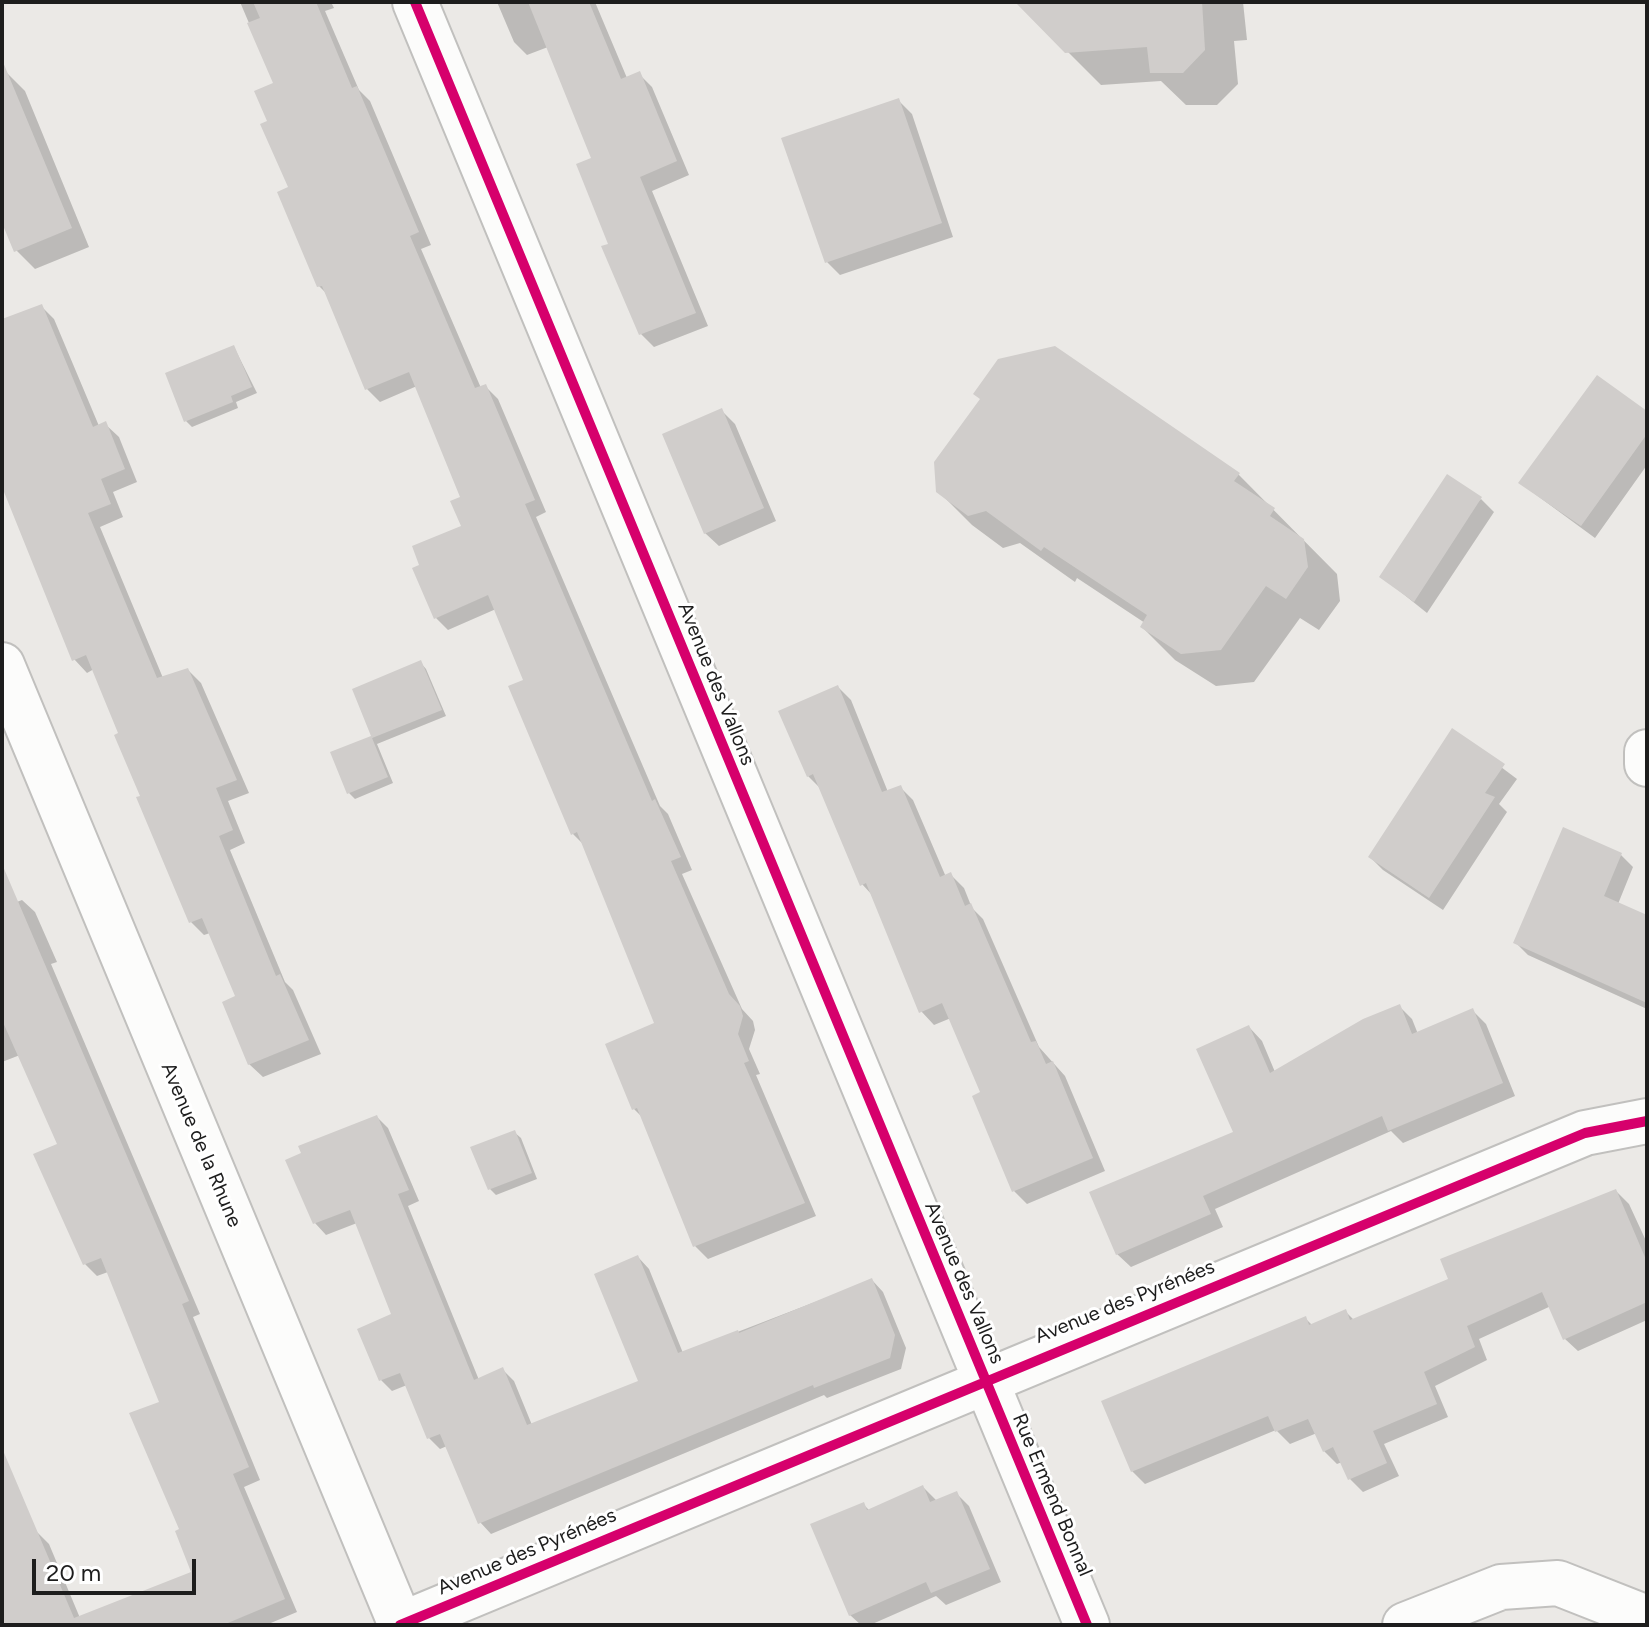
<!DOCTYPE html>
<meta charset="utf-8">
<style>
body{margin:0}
#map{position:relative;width:1649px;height:1627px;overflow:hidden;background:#ebe9e6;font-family:Figtree,sans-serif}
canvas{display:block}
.frame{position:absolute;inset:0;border:4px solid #1d1d1d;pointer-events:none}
.scale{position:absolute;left:32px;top:1559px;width:164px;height:36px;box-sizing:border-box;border:4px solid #1d1d1d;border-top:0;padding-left:10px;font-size:24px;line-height:28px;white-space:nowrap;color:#1d1d1d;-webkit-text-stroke:6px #fff;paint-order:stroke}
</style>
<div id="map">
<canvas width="1649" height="1627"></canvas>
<div class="frame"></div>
<div class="scale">20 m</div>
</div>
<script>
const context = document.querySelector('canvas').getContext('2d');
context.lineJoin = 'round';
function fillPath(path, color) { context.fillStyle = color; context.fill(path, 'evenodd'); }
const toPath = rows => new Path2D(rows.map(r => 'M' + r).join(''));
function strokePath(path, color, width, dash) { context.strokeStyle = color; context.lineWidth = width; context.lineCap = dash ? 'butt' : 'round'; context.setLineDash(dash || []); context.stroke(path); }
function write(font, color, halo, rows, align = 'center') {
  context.font = font + ' Figtree,sans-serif'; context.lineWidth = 6; context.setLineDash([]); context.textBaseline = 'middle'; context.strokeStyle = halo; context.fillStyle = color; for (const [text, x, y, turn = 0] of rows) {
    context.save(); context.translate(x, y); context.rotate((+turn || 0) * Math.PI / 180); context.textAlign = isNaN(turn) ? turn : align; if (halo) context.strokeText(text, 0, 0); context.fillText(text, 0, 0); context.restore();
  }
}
fillPath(toPath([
 [240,2,331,2,334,8,325,11,359,90,370,101,431,245,421,249,481,388,485,386,498,399,546,512,536,517,660,806,668,814,692,870,682,874,742,1009,753,1021,755,1030,749,1049,760,1074,756,1075,816,1216,708,1259,695,1246,643,1118,634,1109,656,1024,584,845,573,834,526,681,496,609,448,630,436,618,463,527,463,498,417,386,380,402,367,389,328,295,319,286,270,122,275,84],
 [497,2,595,2,627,78,639,74,652,87,689,175,652,191,708,326,654,347,641,334,610,245,594,159,548,47,527,55,514,42],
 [1039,2,1243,2,1247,40,1234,41,1238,84,1217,105,1186,105,1161,81,1101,85,1042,26],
 [6,72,25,91,89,247,35,269,16,250,2,218,2,74],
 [899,101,912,114,953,237,840,275,827,262],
 [41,306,54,319,99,426,105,424,119,437,137,482,113,492,123,517,100,527,163,678,188,670,201,683,249,793,228,801,245,843,230,850,285,982,293,990,321,1054,263,1077,249,1064,238,998,210,933,204,935,191,922,117,736,121,734,94,669,87,673,74,659,2,482,2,321],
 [234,347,257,393,236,402,238,408,192,427,186,421],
 [722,411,735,424,776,521,719,546,705,533],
 [1647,413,1647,465,1595,538,1520,483],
 [1238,474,1337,574,1340,601,1319,630,1300,618,1254,682,1216,686,1175,660,1142,627,1145,623,1077,578,1075,582,1020,543,1003,548,972,525,938,491],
 [1481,499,1494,512,1427,613,1382,577],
 [420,662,426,669,446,716,377,744,393,783,355,799,349,793,332,753,373,737],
 [838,687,851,700,888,792,900,787,913,800,946,877,951,875,964,888,972,908,983,919,1039,1047,1065,1076,1105,1171,1027,1204,1014,1191,983,1093,951,1018,934,1025,921,1011,873,896,862,884,822,790,808,776],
 [1453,731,1517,779,1499,804,1507,812,1443,910,1383,870,1370,857],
 [1621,855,1633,867,1618,904,1647,917,1647,1009,1528,955,1516,943],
 [2,899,9,905,22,900,35,912,57,962,51,964,200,1314,193,1317,260,1480,244,1487,297,1612,266,1625,2,1625,2,1542,36,1531,49,1544,80,1618,194,1573,182,1531,162,1403,108,1272,97,1276,85,1264,60,1145,20,1055,2,1062],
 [1399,1006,1412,1019,1418,1034,1473,1011,1486,1024,1515,1096,1403,1143,1391,1131,1215,1209,1223,1227,1131,1267,1117,1254,1236,1133,1249,1027,1262,1041,1275,1072],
 [377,1117,388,1128,419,1201,408,1206,479,1380,502,1369,514,1381,532,1425,640,1382,638,1257,649,1269,683,1353,872,1280,883,1292,906,1348,901,1369,827,1398,824,1395,491,1534,480,1522,447,1446,440,1449,429,1438,407,1385,392,1391,381,1380,394,1315,357,1223,326,1235,315,1223],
 [514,1132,521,1138,537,1179,496,1195,490,1189],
 [1616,1191,1629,1204,1647,1243,1647,1320,1578,1351,1565,1339,1551,1306,1479,1339,1487,1360,1435,1386,1448,1417,1384,1444,1399,1476,1363,1492,1350,1479,1342,1462,1337,1464,1324,1451,1317,1433,1290,1444,1276,1430,1145,1484,1132,1471,1305,1318,1313,1326,1345,1311,1355,1321,1451,1280],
 [923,1487,937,1501,956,1493,969,1506,1001,1582,946,1605,936,1596,870,1625,861,1625,850,1615,863,1504,870,1511]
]), '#0003');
fillPath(toPath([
 [253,2,316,2,352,88,357,86,419,232,410,236,475,388,486,384,535,500,525,504,652,801,655,799,681,857,671,861,729,994,740,1006,743,1016,738,1034,749,1061,744,1063,805,1203,693,1247,637,1108,632,1110,605,1044,654,1023,577,832,571,835,508,686,523,680,488,595,434,619,412,568,419,565,412,546,461,526,450,501,460,497,409,372,365,390,322,286,317,287,277,192,288,187,260,124,267,121,254,91,273,83,247,23,260,18],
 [528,2,589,2,621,79,640,71,677,161,640,177,696,313,639,335,601,246,608,244,576,164,591,158],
 [1015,2,1202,2,1205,50,1183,73,1150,73,1147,47,1065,53],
 [3,62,72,228,14,252,2,223],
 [899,98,942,223,825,263,781,138],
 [42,304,93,427,106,421,125,469,101,479,111,504,88,513,157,678,188,668,237,780,216,788,233,830,219,836,276,976,280,974,309,1040,248,1065,222,1002,235,996,202,918,189,923,136,797,140,796,114,735,118,733,86,655,72,661,2,487,2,319],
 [234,345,252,387,231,396,233,402,184,422,165,373],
 [1055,346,1240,473,1234,481,1275,508,1270,516,1304,539,1308,567,1286,599,1266,586,1221,650,1181,654,1140,627,1147,615,1044,547,1041,551,986,511,968,516,936,492,934,462,980,399,973,394,998,359],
 [1597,375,1647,411,1647,434,1581,526,1518,483],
 [722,408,764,508,704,534,662,434],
 [1447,474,1482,497,1414,602,1379,577],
 [421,660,442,710,372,738,388,777,347,794,330,752,371,736,352,689],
 [838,685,882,792,901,785,940,877,951,872,965,906,971,903,1031,1042,1036,1041,1046,1064,1053,1061,1093,1158,1012,1192,972,1096,980,1092,942,1003,919,1013,866,883,860,886,813,774,807,777,778,711],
 [1452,728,1505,764,1485,793,1495,797,1429,898,1368,857],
 [1563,827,1622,853,1604,896,1647,915,1647,1003,1513,943],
 [2,864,189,1301,182,1304,249,1467,233,1474,285,1599,223,1625,2,1625,2,1448,74,1618,191,1572,175,1531,179,1529,129,1413,159,1402,101,1258,83,1265,33,1154,57,1144,2,1020],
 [1400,1004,1412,1034,1473,1008,1503,1083,1388,1131,1382,1116,1203,1196,1211,1214,1116,1255,1089,1192,1233,1132,1196,1049,1249,1025,1270,1073,1363,1019],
 [377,1115,409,1190,398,1194,474,1380,503,1367,527,1425,638,1381,594,1274,638,1255,678,1353,738,1330,739,1333,872,1278,895,1335,890,1358,814,1388,813,1385,478,1524,440,1434,427,1439,400,1373,379,1381,357,1329,391,1314,350,1210,313,1224,285,1160,301,1153,298,1146],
 [515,1130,532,1173,488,1190,470,1147],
 [1616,1189,1647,1262,1647,1302,1563,1340,1542,1292,1467,1326,1475,1347,1424,1372,1437,1404,1373,1431,1387,1463,1348,1480,1333,1447,1323,1452,1308,1419,1275,1432,1268,1416,1131,1472,1101,1401,1306,1316,1309,1325,1346,1309,1350,1320,1448,1279,1440,1259],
 [923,1485,930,1502,957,1491,990,1569,931,1593,926,1582,849,1616,810,1524,864,1502,867,1510]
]), '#d0cdcb');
const street = toPath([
 [415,2,1087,1625],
 [2,665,401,1625],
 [1647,752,1647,764],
 [400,1625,1585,1133,1647,1121],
 [1405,1625,1501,1587,1558,1583,1647,1618]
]);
strokePath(street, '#c1c0be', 48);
strokePath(street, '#fcfcfb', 44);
strokePath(toPath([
 [415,2,1087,1625],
 [400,1625,1585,1133,1647,1121]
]), '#d6006c', 10);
write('20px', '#1d1d1d', '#fff', [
 ["Avenue des Vallons",716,684,68],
 ["Avenue de la Rhune",201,1145,67],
 ["Avenue des Vallons",964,1283,67],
 ["Avenue des Pyrénées",1125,1302,-22],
 ["Rue Ermend Bonnal",1052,1495,67],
 ["Avenue des Pyrénées",527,1552,-23]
]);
</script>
